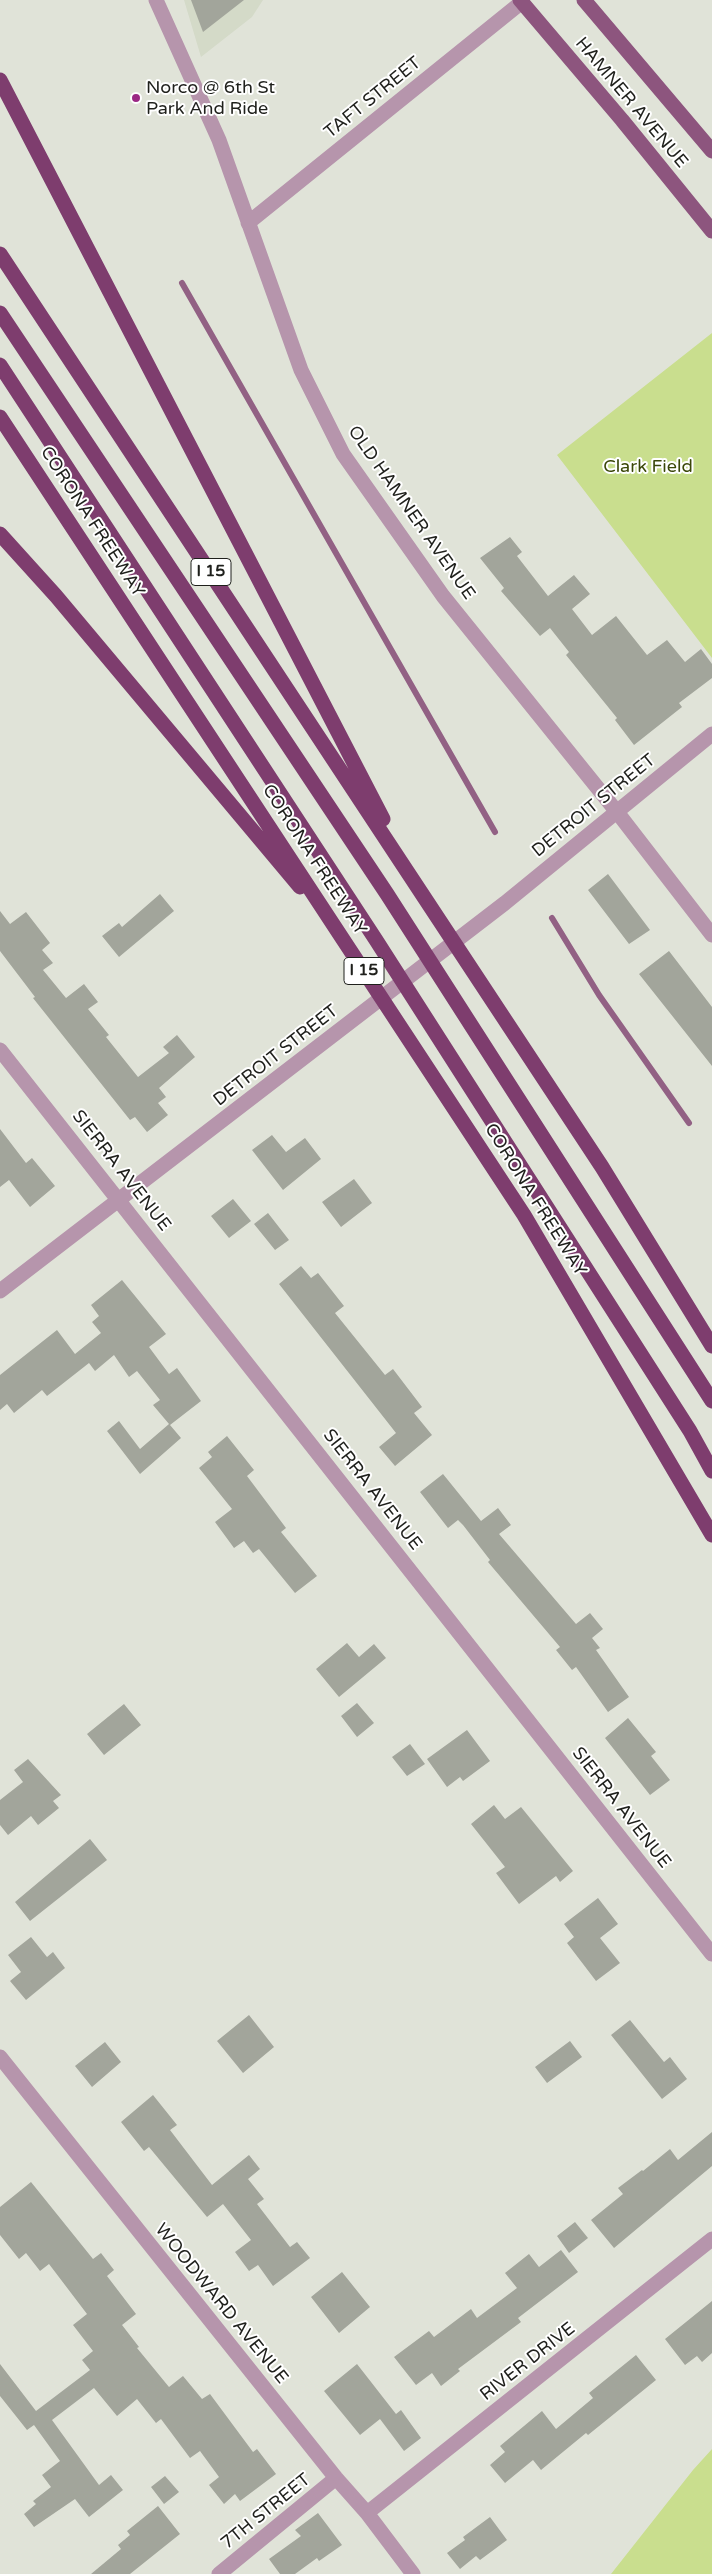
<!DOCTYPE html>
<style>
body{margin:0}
canvas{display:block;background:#e0e3d8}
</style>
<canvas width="712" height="2574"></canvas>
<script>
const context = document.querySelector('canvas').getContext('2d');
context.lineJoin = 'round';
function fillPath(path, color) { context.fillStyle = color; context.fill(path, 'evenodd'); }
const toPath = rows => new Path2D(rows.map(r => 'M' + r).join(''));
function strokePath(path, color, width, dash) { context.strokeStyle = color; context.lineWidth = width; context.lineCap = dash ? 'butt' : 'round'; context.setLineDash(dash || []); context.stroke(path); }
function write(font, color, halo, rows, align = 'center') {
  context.font = font + ' "Varela Round",sans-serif'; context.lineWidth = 4; context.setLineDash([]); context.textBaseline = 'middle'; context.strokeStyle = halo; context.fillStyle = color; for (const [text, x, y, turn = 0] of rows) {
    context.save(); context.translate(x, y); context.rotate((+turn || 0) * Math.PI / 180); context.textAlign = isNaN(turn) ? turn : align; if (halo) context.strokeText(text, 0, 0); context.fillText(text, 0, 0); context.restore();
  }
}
fillPath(toPath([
 [184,0,263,0,252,17,201,57]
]), '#d4dac8');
fillPath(toPath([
 [712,333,712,658,557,455],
 [712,2449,712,2574,611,2574,693,2470]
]), '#c9de8e');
strokePath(toPath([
 [182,283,495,832],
 [552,918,599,995,689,1123]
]), '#926184', 6);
fillPath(toPath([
 [191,0,244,0,203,32],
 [510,537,522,552,517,556,548,596,574,575,590,594,572,609,592,635,616,616,647,655,667,640,685,662,701,649,712,664,712,678,679,703,682,707,634,745,615,720,617,718,566,655,569,652,550,628,540,636,501,591,504,588,480,558],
 [608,874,650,930,629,944,588,890],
 [160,894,174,911,119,957,102,936,119,923,122,927],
 [0,911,10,924,26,912,50,943,42,950,53,963,43,970,66,998,84,984,98,1002,88,1009,109,1035,106,1037,138,1077,169,1053,163,1047,177,1035,195,1057,159,1088,166,1097,158,1103,168,1115,147,1132,135,1117,130,1120,33,998,35,997,0,951],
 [669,951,712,1007,712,1066,639,974],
 [0,1129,26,1163,32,1158,55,1186,30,1207,9,1180,0,1187],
 [272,1135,286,1152,305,1138,321,1159,283,1190,252,1150],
 [354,1179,372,1203,341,1227,322,1202],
 [233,1199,251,1221,229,1238,211,1216],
 [268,1213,289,1240,275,1250,254,1224],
 [301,1266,311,1278,318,1273,344,1306,335,1313,385,1375,393,1369,422,1407,414,1413,432,1435,395,1466,379,1447,396,1433,279,1284],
 [122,1280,166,1334,149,1347,169,1374,177,1368,201,1401,170,1425,181,1438,140,1474,107,1431,119,1421,140,1449,169,1424,153,1405,160,1400,137,1371,129,1377,114,1355,95,1371,89,1363,47,1396,42,1390,14,1413,7,1404,0,1410,0,1375,57,1330,75,1354,101,1333,92,1322,99,1316,91,1305],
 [227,1436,254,1470,247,1476,286,1528,281,1532,317,1576,295,1593,259,1549,253,1553,244,1541,234,1548,215,1522,232,1509,199,1468,212,1457,208,1452],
 [443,1474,481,1521,498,1508,511,1525,499,1534,576,1624,590,1613,603,1629,592,1638,600,1648,596,1650,629,1697,608,1712,576,1667,572,1670,556,1650,560,1647,488,1562,490,1560,463,1525,458,1520,448,1528,420,1492],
 [347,1643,359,1657,374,1644,386,1658,339,1697,316,1669],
 [357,1703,374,1723,357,1737,341,1716],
 [124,1704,141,1725,104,1755,87,1734],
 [628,1718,656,1752,651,1756,670,1780,650,1795,605,1738],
 [467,1730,490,1761,463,1781,460,1777,447,1787,427,1759],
 [410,1744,425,1764,407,1776,392,1757],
 [28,1759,61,1795,53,1801,59,1808,38,1825,31,1816,8,1835,0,1825,0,1800,23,1782,14,1770],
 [494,1805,505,1819,521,1807,573,1871,560,1882,556,1876,519,1904,496,1873,505,1867,471,1824],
 [90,1839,107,1860,30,1921,15,1902],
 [598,1898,618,1924,600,1938,620,1963,596,1981,567,1943,574,1937,564,1924],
 [31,1937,47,1957,53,1952,65,1968,26,2000,10,1981,21,1972,8,1955],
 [249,2015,274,2047,243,2073,217,2041],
 [630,2020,664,2062,670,2057,687,2079,662,2099,611,2035],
 [570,2041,582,2057,547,2083,535,2067],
 [105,2042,121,2062,92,2087,75,2066],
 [153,2095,177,2125,170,2130,212,2185,249,2155,260,2169,248,2179,264,2199,257,2204,290,2247,297,2242,310,2258,273,2286,258,2265,249,2271,235,2252,251,2240,223,2204,207,2217,149,2147,144,2151,121,2122],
 [712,2132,712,2166,614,2248,591,2220,623,2194,618,2188,642,2170,643,2171,670,2149,678,2160],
 [31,2182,93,2259,101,2253,114,2270,107,2276,136,2314,122,2325,139,2347,137,2348,169,2387,183,2376,202,2399,210,2394,253,2452,257,2449,276,2474,240,2501,235,2494,224,2504,209,2485,219,2477,200,2451,190,2458,161,2419,156,2423,137,2399,117,2416,94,2388,52,2420,99,2485,111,2475,123,2490,89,2517,75,2499,34,2527,24,2514,36,2504,33,2501,51,2487,42,2475,60,2461,34,2425,27,2430,0,2396,0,2364,36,2411,90,2370,82,2360,93,2351,73,2325,87,2314,49,2264,40,2271,26,2253,19,2259,0,2235,0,2207],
 [575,2222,588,2238,569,2253,557,2236],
 [561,2250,578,2272,518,2318,521,2322,458,2369,460,2371,441,2386,432,2373,416,2385,394,2357,429,2331,434,2337,471,2309,477,2318,517,2288,505,2273,529,2254,539,2267],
 [342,2272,370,2307,339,2333,311,2297],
 [712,2301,712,2353,702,2362,697,2356,685,2365,665,2339],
 [636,2355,656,2380,588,2435,586,2433,541,2470,533,2460,505,2483,490,2465,505,2452,500,2446,542,2411,556,2429,593,2398,589,2393],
 [357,2364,396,2414,401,2410,421,2438,404,2451,380,2419,360,2435,324,2391],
 [165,2476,179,2492,164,2504,151,2487],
 [158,2506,180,2534,130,2574,91,2574,121,2549,118,2545,130,2535,127,2531],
 [318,2513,342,2545,319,2561,317,2558,295,2574,280,2574,269,2559,301,2536,295,2530],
 [490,2517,507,2540,480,2560,476,2556,460,2569,447,2553,465,2540,463,2537]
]), '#a2a59b');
strokePath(toPath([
 [156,0,219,140,301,370,343,454,443,596,617,812,712,935],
 [248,223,522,2],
 [0,1050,712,1954],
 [0,1291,505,903,712,734],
 [0,2057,336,2478,367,2513,413,2574],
 [367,2513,712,2239],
 [219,2574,336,2478]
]), '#b695ac', 15);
strokePath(toPath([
 [520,0,622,120,712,231],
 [584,0,712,151]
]), '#8d557e', 15);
strokePath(toPath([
 [0,80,383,819],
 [0,254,602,1167,712,1346],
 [0,313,387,894,712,1401],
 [0,365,376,940,690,1431,712,1471],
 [0,417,524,1215,712,1535],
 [0,534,56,596,300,887]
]), '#7e3d6e', 15);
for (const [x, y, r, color] of [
 [136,98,5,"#9b2884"]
]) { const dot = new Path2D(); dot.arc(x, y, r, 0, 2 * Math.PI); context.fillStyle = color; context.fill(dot); strokePath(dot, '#fff', 2); }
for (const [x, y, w] of [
 [211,572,40],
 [364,971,40]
]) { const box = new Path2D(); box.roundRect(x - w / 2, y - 13.5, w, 27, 4); context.fillStyle = '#fff'; context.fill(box); strokePath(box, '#1f201c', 1); }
write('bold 16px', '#1f201c', null, [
 ["I 15",211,572],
 ["I 15",364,971]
]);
write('18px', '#1f201c', '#fff', [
 ["Norco @ 6th St",146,88],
 ["Park And Ride",146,109]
], 'left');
write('18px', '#1f201c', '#fff', [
 ["TAFT STREET",373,98,-39],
 ["HAMNER AVENUE",631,103,50],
 ["OLD HAMNER AVENUE",411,513,55],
 ["CORONA FREEWAY",92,522,57],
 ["DETROIT STREET",594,806,-39],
 ["CORONA FREEWAY",314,860,57],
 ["DETROIT STREET",276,1056,-38],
 ["SIERRA AVENUE",121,1171,52],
 ["CORONA FREEWAY",535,1200,58],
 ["SIERRA AVENUE",372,1490,52],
 ["SIERRA AVENUE",621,1808,52],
 ["WOODWARD AVENUE",221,2304,51],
 ["RIVER DRIVE",528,2362,-38],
 ["7TH STREET",266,2512,-39]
]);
write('18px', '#3a4708', '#fff', [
 ["Clark Field",648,467]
]);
</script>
